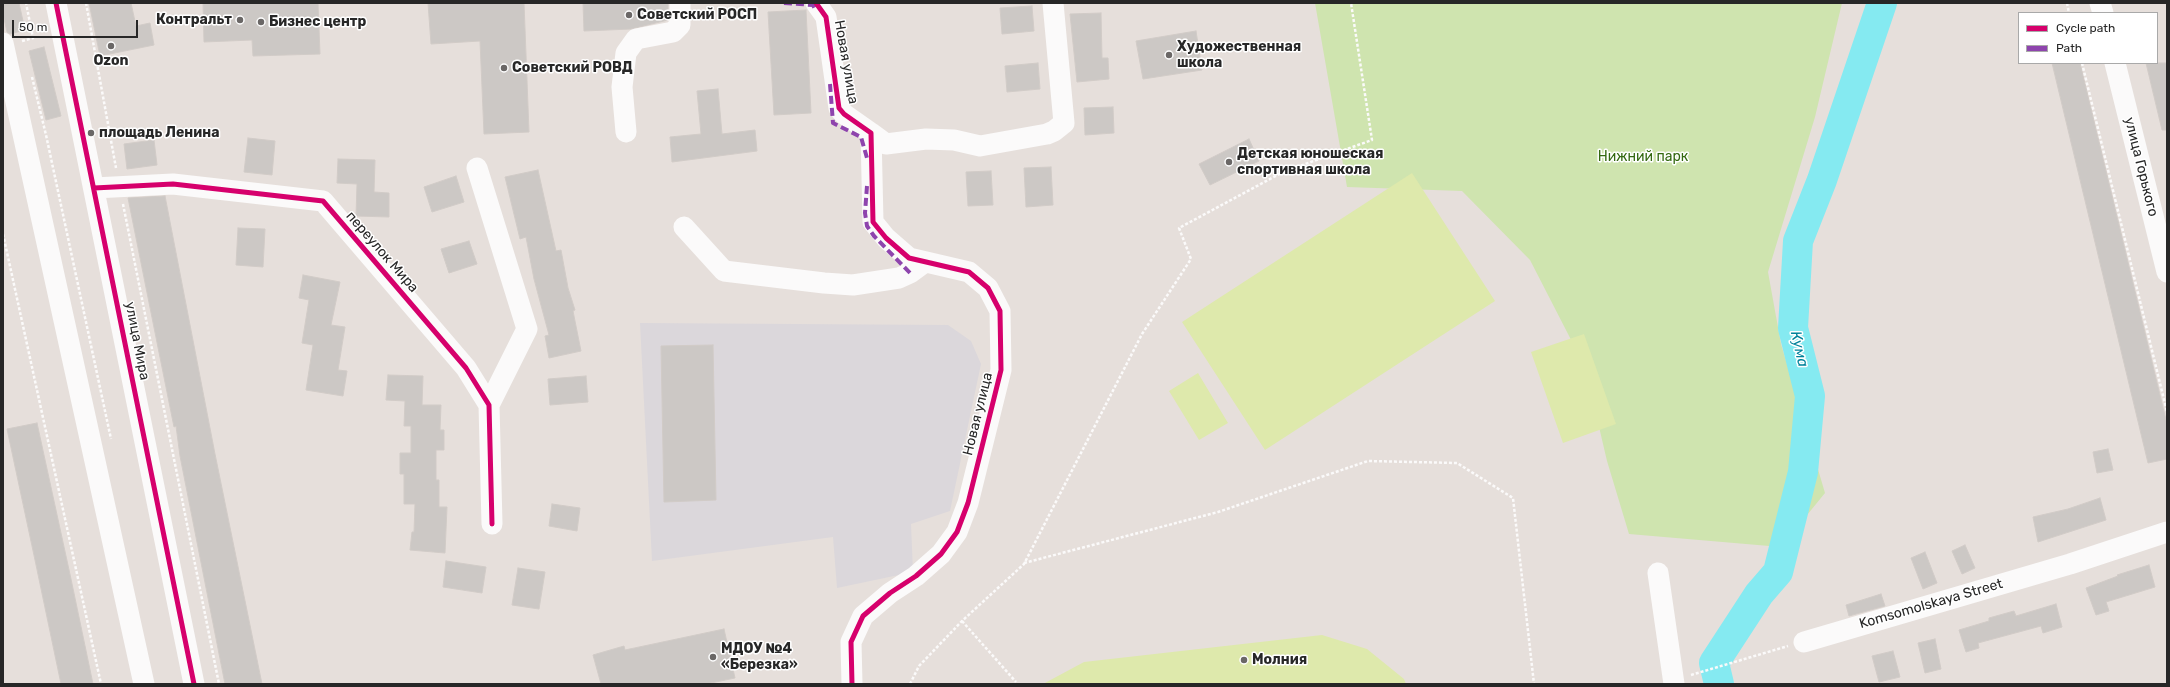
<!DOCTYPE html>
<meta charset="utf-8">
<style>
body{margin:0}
#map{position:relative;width:2170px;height:687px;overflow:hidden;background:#e6dfdb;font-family:Rubik,sans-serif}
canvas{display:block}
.frame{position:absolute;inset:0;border:4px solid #272727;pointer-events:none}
.legend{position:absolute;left:2018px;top:12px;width:140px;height:52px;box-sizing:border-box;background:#fff;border:1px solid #a9a9a9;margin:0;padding:5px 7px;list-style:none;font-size:12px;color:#272727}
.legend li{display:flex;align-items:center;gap:8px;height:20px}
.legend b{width:20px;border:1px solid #a9a9a9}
.scale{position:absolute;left:12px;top:20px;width:126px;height:18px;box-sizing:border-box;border:2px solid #272727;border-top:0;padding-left:5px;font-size:12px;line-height:14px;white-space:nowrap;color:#272727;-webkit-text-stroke:3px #fff;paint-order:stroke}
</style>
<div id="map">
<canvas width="2170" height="687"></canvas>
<div class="frame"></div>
<ul class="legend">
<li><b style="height:5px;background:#d6006c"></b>Cycle path</li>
<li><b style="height:5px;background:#8e44ad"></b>Path</li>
</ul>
<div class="scale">50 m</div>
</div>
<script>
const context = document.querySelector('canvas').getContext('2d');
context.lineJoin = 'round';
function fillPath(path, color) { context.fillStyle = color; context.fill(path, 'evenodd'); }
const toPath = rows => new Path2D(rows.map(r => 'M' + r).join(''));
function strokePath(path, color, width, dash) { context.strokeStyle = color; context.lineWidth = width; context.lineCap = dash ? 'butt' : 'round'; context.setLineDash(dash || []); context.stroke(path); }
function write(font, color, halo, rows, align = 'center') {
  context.font = font + ' Rubik,sans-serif'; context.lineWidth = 3; context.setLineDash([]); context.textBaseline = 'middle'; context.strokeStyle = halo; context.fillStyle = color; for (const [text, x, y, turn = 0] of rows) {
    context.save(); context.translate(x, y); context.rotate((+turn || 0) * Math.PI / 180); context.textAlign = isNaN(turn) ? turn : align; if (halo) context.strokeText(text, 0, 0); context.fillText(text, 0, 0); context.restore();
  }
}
fillPath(toPath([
 [640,323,948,325,971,341,981,364,950,511,911,524,913,572,837,588,833,537,652,561]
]), '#dbd7db');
fillPath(toPath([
 [1315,3,1842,3,1815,117,1768,272,1781,344,1825,493,1781,547,1629,534,1607,461,1585,367,1530,260,1462,191,1347,187]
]), '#cfe4af');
fillPath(toPath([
 [1412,173,1495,301,1265,450,1182,322],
 [1584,334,1616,424,1563,443,1531,352],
 [1198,373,1228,423,1199,440,1169,391],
 [1322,635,1367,649,1404,679,1406,684,1043,684,1084,662]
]), '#dee9ac');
strokePath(toPath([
 [1719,684,1714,663,1759,594,1778,572,1803,472,1810,396,1793,328,1798,241,1822,180,1882,3]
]), '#85eaf1', 30);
const building = toPath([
 [3,3,19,3,25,30,10,34,7,32,3,14,3,3],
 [89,3,131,3,136,26,150,23,154,45,100,56,89,3],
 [203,3,318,3,320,54,253,56,252,40,204,42,203,3],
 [428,3,524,3,529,132,484,134,480,41,431,44,428,3],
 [583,3,668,3,668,20,631,29,584,31,583,3],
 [1032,6,1034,31,1002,34,1000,8,1032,6],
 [806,10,811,113,774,115,768,12,806,10],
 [1101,13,1102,58,1108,58,1109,79,1077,82,1070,14,1101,13],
 [1196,31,1202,70,1143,79,1136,41,1196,31],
 [44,47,61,116,46,120,29,51,44,47],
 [1038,63,1040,89,1007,92,1005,66,1038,63],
 [2052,63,2080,63,2167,424,2167,459,2148,463,2052,63],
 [2146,63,2167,63,2167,130,2162,130,2146,63],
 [718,89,722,134,755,130,757,151,672,162,670,137,701,134,697,91,718,89],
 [1113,107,1114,133,1085,135,1084,108,1113,107],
 [248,138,275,141,272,175,244,172,248,138],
 [1249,139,1259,161,1210,185,1199,164,1249,139],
 [154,140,157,165,127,169,124,144,154,140],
 [338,159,375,160,374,192,389,193,389,217,356,216,357,184,337,183,338,159],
 [1051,167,1053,205,1026,207,1024,168,1051,167],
 [538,170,556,251,561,250,568,288,575,310,573,311,581,351,549,358,545,336,549,335,534,279,526,237,520,239,505,177,538,170],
 [991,171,993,205,968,206,966,172,991,171],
 [456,176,464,202,432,212,424,187,456,176],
 [165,196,215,454,262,684,225,684,180,456,176,426,174,427,128,198,165,196],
 [238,228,265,229,263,267,236,265,238,228],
 [469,241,477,264,449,273,441,249,469,241],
 [303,275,340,282,331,325,345,327,338,370,347,371,343,396,306,390,313,345,302,343,309,300,299,298,303,275],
 [713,345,716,500,664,502,661,346,713,345],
 [388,375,423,376,422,405,441,405,440,430,444,430,444,450,436,450,436,480,439,480,439,507,447,507,445,553,410,550,412,532,414,532,415,504,404,504,404,474,400,474,400,453,411,453,411,426,404,426,405,401,386,400,388,375],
 [586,376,588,402,550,405,548,379,586,376],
 [37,423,71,579,93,684,61,684,35,560,7,429,37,423],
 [2108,449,2113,470,2097,473,2093,452,2108,449],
 [2100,498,2106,520,2038,542,2033,517,2068,509,2100,498],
 [552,504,580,508,577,531,549,526,552,504],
 [1965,545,1975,568,1962,574,1952,551,1965,545],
 [1925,552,1937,583,1923,589,1911,558,1925,552],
 [446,561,486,567,482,593,443,587,446,561],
 [2149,565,2155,587,2106,602,2109,611,2096,615,2086,588,2118,576,2117,575,2149,565],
 [518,568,545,572,539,609,512,605,518,568],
 [1881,594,1885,606,1849,616,1846,605,1881,594],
 [2056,604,2062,627,2043,633,2041,626,1978,643,1979,648,1966,652,1959,630,1989,621,1989,618,2014,611,2016,616,2056,604],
 [724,629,735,678,706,684,601,684,593,655,624,646,625,650,724,629],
 [1935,639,1941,669,1925,673,1918,643,1935,639],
 [1893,651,1900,677,1879,682,1872,656,1893,651]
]);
fillPath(building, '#ccc8c5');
strokePath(building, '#d1cbc7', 1);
strokePath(toPath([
 [86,3,116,168],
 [2067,3,2069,13],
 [22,41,33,38,26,3],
 [2082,63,2167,412],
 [32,77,46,135,111,439],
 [123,204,219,684],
 [3,234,101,684],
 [1024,563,1218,512,1368,461,1457,463,1513,498,1534,684],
 [962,621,1016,682],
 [1691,675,1788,646],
 [910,684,919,666,962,621,1024,564,1142,334,1191,259,1179,228,1283,172,1372,140,1351,3]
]), '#fbfafa', 2.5, [3, 2]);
strokePath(toPath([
 [56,3,194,684],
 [816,3,826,17,839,108,844,114,871,133,873,222,886,238,909,258,969,272,988,288,1000,311,1001,370,968,503,957,532,941,554,916,576,890,593,863,616,851,642,852,684],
 [2100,3,2103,13],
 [3,43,144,684],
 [2115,63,2167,272],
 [626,132,622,87,626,53,636,39,673,32,680,25,680,3],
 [871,133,886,144,926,139,954,140,980,146,1047,134,1054,131,1064,123,1053,3],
 [477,168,527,329,489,405],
 [94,188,173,184,323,201,466,368,489,405,492,524],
 [684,227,724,271,824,283,853,285,899,278,910,273,925,262],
 [1658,573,1674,684],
 [1804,642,2070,564,2167,532]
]), '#fbfafa', 21);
strokePath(toPath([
 [784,3,813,5,816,11],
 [830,84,833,123,861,137,867,158],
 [867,186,865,213,867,226,874,236,910,273]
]), '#8e44ad', 4, [8, 4]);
strokePath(toPath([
 [56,3,194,684],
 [816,3,826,17,839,108,844,114,871,133,873,222,886,238,909,258,969,272,988,288,1000,311,1001,370,968,503,957,532,941,554,916,576,890,593,863,616,851,642,852,684],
 [94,188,173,184,323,201,466,368,489,405,492,524]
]), '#d6006c', 5);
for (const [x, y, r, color] of [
 [629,15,4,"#6a6766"],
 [240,20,4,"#6a6766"],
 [261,22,4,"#6a6766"],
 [111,46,4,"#6a6766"],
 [1169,55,4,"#6a6766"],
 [504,68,4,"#6a6766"],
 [91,133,4,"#6a6766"],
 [1229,162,4,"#6a6766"],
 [713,657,4,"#6a6766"],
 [1244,660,4,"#6a6766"]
]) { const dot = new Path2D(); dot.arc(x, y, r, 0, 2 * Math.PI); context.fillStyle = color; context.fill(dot); strokePath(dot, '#fff', 1.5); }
write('bold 14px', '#272727', '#fff', [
 ["Советский РОСП",637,15],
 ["Контральт",232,20,"right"],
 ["Бизнес центр",269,22],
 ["Художественная",1177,47],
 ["школа",1177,63],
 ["Ozon",111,61,"center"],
 ["Советский РОВД",512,68],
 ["площадь Ленина",99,133],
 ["Детская юношеская",1237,154],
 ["спортивная школа",1237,170],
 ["МДОУ №4",721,649],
 ["«Березка»",721,665],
 ["Молния",1252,660]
], 'left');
write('14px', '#272727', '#fff', [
 ["Новая улица",846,62,80],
 ["улица Горького",2141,167,76],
 ["переулок Мира",382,252,49],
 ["улица Мира",137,341,79],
 ["Новая улица",978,414,-76],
 ["Komsomolskaya Street",1931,604,-16]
]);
write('14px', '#346911', '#fff', [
 ["Нижний парк",1643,157]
]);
write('italic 15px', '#01829a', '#fff', [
 ["Кума",1799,349,77]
]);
</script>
